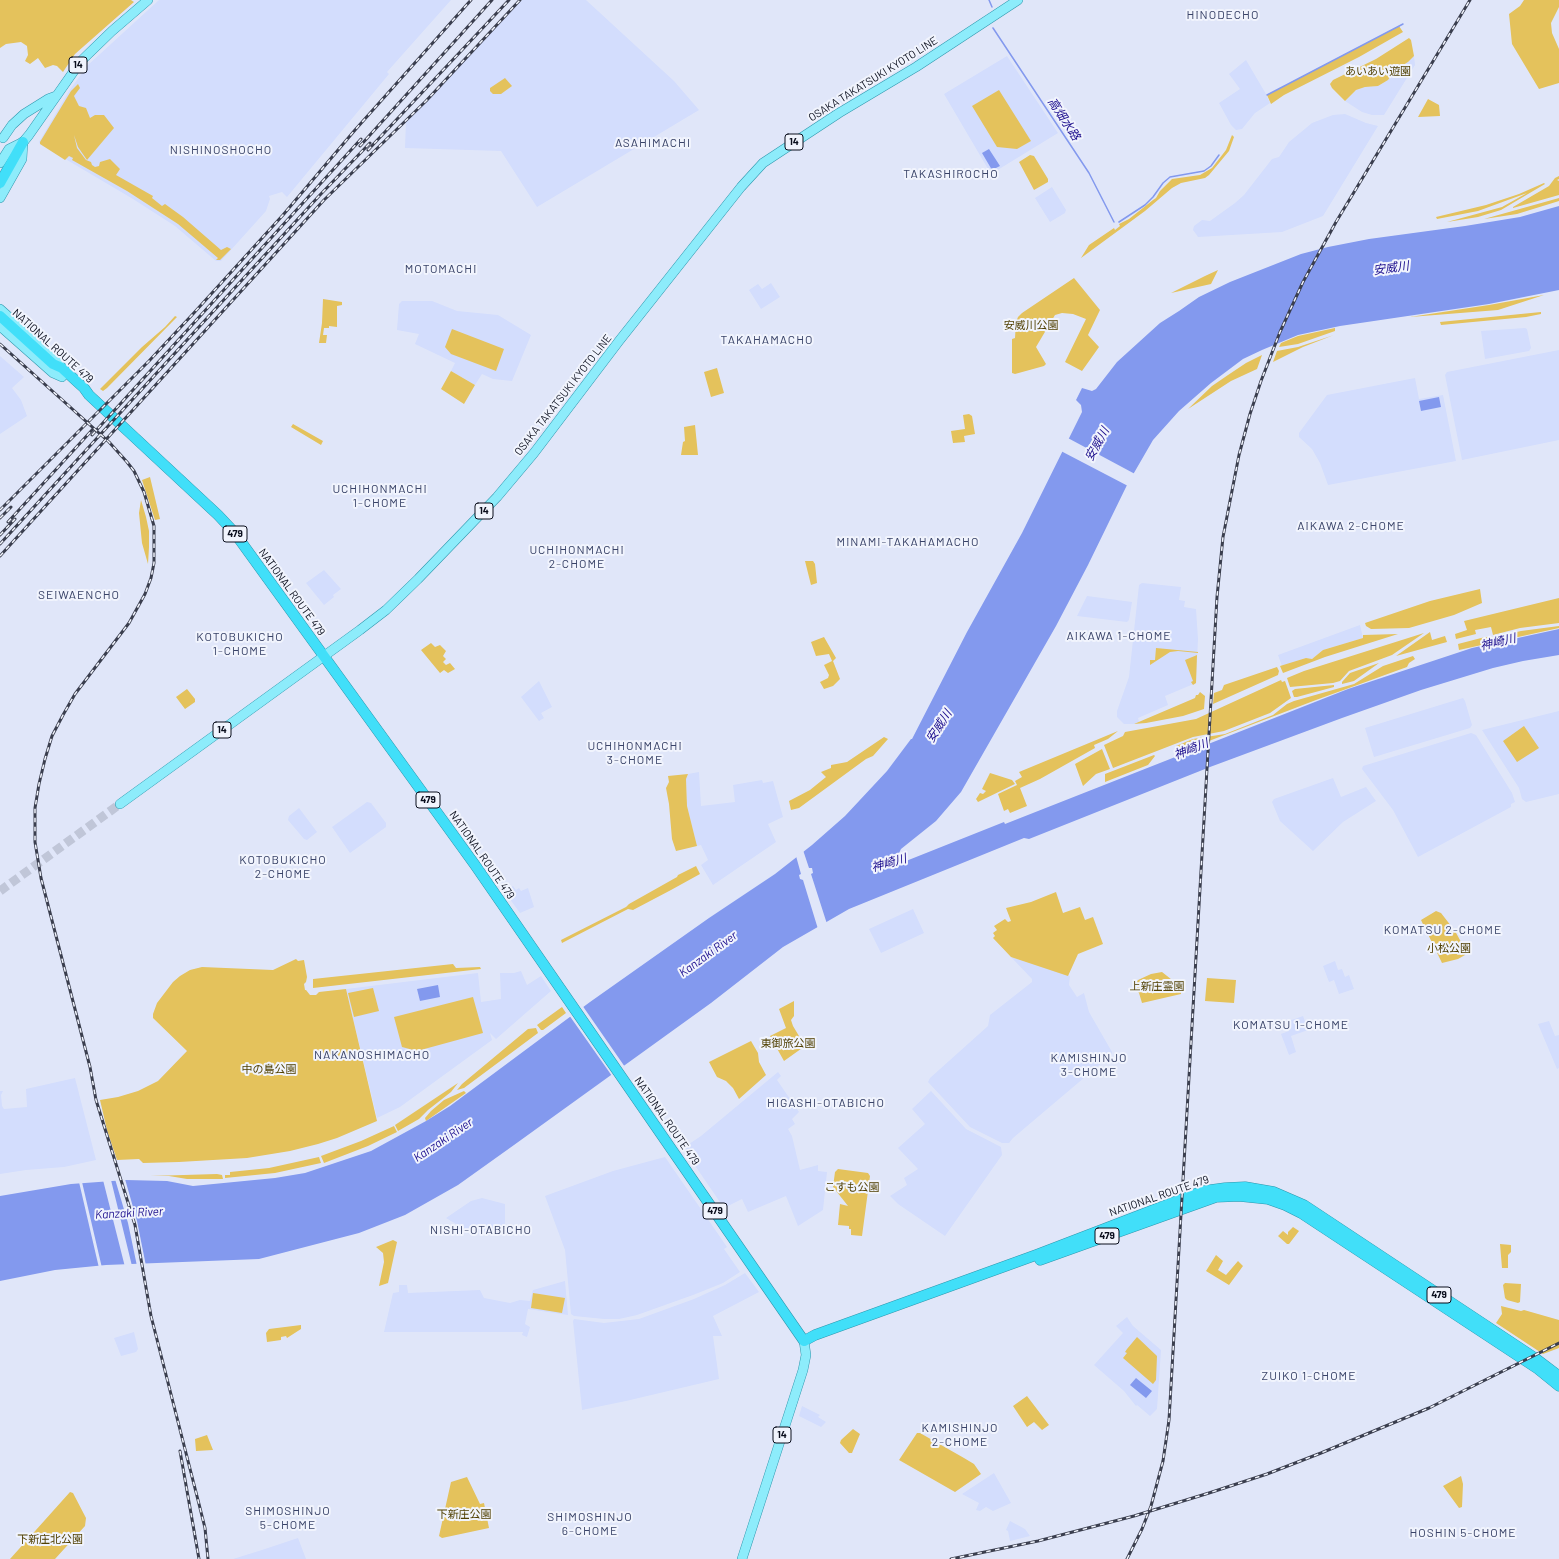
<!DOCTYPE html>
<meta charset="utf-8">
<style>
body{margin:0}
canvas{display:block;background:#e0e6f9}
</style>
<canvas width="1559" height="1559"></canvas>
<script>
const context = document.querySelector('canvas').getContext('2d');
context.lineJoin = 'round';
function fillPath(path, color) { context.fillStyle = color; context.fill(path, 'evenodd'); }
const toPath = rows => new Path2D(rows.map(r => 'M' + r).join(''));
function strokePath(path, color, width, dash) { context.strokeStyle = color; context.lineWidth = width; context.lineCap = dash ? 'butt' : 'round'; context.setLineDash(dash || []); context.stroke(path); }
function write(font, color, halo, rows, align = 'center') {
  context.font = font + ' Barlow,"Noto Sans JP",sans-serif'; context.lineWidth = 4; context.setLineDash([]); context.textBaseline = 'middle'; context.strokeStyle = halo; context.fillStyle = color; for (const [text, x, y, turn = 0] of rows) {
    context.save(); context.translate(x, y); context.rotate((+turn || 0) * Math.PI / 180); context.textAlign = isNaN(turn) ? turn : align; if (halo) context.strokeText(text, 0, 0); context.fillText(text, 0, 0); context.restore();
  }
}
fillPath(toPath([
 [159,0,451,0,387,72,389,74,287,197,282,192,269,196,270,199,266,211,221,261,216,261,175,226,133,199,40,144,39,142,69,91,88,65],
 [522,0,586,0,674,81,699,110,537,207,501,151,405,148,406,121],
 [1007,56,1058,133,991,174,944,94],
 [1414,56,1415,65,1384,115,1372,115,1362,112,1345,101,1356,90,1365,87,1378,86,1388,80,1395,70,1408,62],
 [1246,60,1266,94,1270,103,1255,113,1242,129,1236,130,1231,125,1219,103,1240,89,1229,74],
 [1345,114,1366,123,1378,126,1323,216,1282,232,1198,237,1196,234,1193,230,1194,226,1202,220,1210,221,1235,203,1244,195,1272,159,1279,157,1289,142,1306,128,1312,123,1333,115],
 [1052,187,1066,210,1065,213,1050,222,1035,198],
 [771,283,780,297,761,309,749,290,758,284,762,289],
 [402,301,432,301,457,311,498,315,531,335,512,381,493,379,482,374,475,385,451,371,455,363,415,344,419,334,397,330,399,304],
 [1525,328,1527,329,1531,348,1529,351,1485,359,1481,331],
 [1559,350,1559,440,1462,460,1445,375,1447,372],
 [0,356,24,377,12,388,21,400,27,416,0,434],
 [1415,378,1419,399,1443,395,1456,461,1328,485,1320,463,1312,449,1299,437,1299,433,1327,395],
 [324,570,341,589,333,595,334,597,324,605,306,583],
 [1142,583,1181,587,1179,600,1185,601,1184,607,1196,609,1198,639,1196,683,1165,696,1168,705,1138,718,1139,722,1134,724,1124,724,1117,717,1117,711,1129,677,1139,585],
 [1087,596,1132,602,1129,620,1127,622,1077,616],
 [1360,625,1363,638,1323,650,1312,659,1306,658,1282,666,1278,655],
 [539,681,552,707,541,713,544,718,539,721,521,697],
 [1463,698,1465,701,1472,725,1470,728,1374,757,1365,728],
 [1559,711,1559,794,1526,802,1522,799,1519,788,1482,730],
 [1471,733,1476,735,1512,793,1515,802,1511,804,1511,807,1418,857,1393,810,1362,769,1363,766],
 [699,772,701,806,735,802,733,785,762,780,763,783,773,781,783,817,768,824,776,842,713,885,701,865,708,860,701,845,697,846,687,806,686,779,688,774],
 [1333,778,1341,797,1366,787,1376,801,1343,822,1313,851,1280,821,1272,802,1274,799],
 [367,802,371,803,386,823,386,827,350,853,332,827],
 [299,808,317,832,307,840,304,839,288,820,289,816],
 [513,886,516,890,519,888,521,891,528,888,534,907,520,913,504,891],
 [913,909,924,933,881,953,869,929],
 [1011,957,1070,976,1069,985,1077,997,1084,993,1089,1012,1112,1052,1111,1055,1013,1138,1009,1143,1002,1143,970,1127,928,1082,930,1078,988,1026,990,1015,1032,982,1032,979],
 [1335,961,1338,970,1342,969,1345,977,1349,975,1354,989,1339,994,1334,980,1329,982,1323,966],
 [521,971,527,985,541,976,551,991,496,1039,490,1033,492,1040,400,1107,377,1118,346,989,478,973,481,1002,501,999,500,973,514,973],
 [1303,1016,1308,1030,1291,1036,1296,1052,1289,1055,1281,1034,1289,1031,1286,1022],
 [1549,1021,1555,1036,1559,1035,1559,1068,1557,1069,1538,1024],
 [778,1072,781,1076,777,1080,799,1112,792,1119,795,1124,788,1129,792,1136,800,1170,818,1165,818,1171,827,1172,823,1210,798,1226,786,1196,748,1212,742,1199,724,1208,683,1148,701,1136],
 [75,1078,96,1160,64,1167,26,1170,0,1174,0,1091,3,1091,1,1095,2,1106,4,1109,27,1107,26,1089],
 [931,1091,966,1129,1001,1147,1002,1155,945,1236,898,1204,890,1196,907,1185,904,1178,918,1169,898,1148,925,1124,912,1109],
 [665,1157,727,1247,724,1249,740,1272,723,1283,693,1295,637,1315,619,1319,604,1319,574,1316,571,1314,565,1250,545,1196,613,1171],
 [482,1198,505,1204,505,1230,471,1233,446,1218,471,1201],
 [745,1273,759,1292,713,1316,722,1336,713,1336,719,1379,626,1401,582,1410,573,1321,574,1319,604,1323,639,1319,694,1299,725,1285],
 [565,1281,568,1315,528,1309,525,1324,530,1327,527,1337,522,1335,523,1332,384,1332,393,1293,399,1292,399,1285,407,1285,408,1293,480,1290,484,1298,510,1303,520,1300,530,1301,533,1290],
 [1127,1317,1133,1326,1161,1350,1157,1409,1150,1416,1137,1405,1136,1406,1124,1391,1094,1365,1123,1333,1116,1326],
 [134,1332,138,1349,136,1352,121,1356,114,1338],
 [802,1406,820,1415,818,1417,826,1422,821,1427,799,1416],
 [994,1473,1011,1503,993,1511,986,1507,980,1511,976,1510,979,1503,962,1494],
 [1010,1521,1025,1529,1030,1536,1010,1541,1008,1531,1006,1530],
 [298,1538,306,1559,233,1559,262,1550]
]), '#d3ddfd');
fillPath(toPath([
 [0,0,131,0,134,2,75,54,63,72,57,66,53,65,45,68,38,58,30,64,25,61,28,55,27,46,21,42,6,44,0,48],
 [1524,0,1559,0,1559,7,1551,23,1552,33,1559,49,1559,83,1539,89,1512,44,1509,14,1520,6],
 [1399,26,1403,32,1359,57,1284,95,1271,104,1267,95],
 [1409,38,1411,40,1414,56,1408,62,1395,70,1388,80,1378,86,1365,87,1356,90,1345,101,1332,88,1330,84,1333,80,1376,59],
 [505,78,512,86,501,94,493,94,490,91,490,88],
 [78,84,80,88,74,96,79,106,86,108,90,118,95,115,104,115,114,128,87,160,78,147,74,135,77,148,86,160,91,162,92,165,95,167,99,166,100,162,110,159,120,169,116,175,153,196,152,198,162,206,165,204,183,217,221,250,227,247,231,249,220,260,216,260,218,258,178,224,127,191,72,160,73,158,69,156,65,160,40,144,40,142,71,91],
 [999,90,1031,141,1017,149,997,147,972,106],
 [1428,99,1439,105,1440,116,1418,117],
 [1232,135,1234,137,1229,151,1209,175,1205,178,1181,183,1172,188,1145,211,1081,258,1089,245,1114,228,1115,230,1120,226,1119,224,1129,219,1153,200,1156,198,1160,191,1172,179,1200,175,1212,168,1226,150],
 [1030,155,1034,156,1048,179,1048,182,1034,190,1019,162],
 [1559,176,1559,179,1557,180,1559,181,1559,195,1513,208,1513,207,1549,186,1555,178],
 [1544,183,1545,184,1501,210,1478,217,1447,222,1502,207,1527,193,1478,211,1437,219,1436,217,1486,205,1519,194],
 [1559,198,1559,201,1517,214,1484,219],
 [1218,270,1211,284,1171,293,1205,276],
 [1074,278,1100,310,1088,335,1099,347,1082,371,1065,362,1086,319,1073,314,1062,313,1055,315,1036,347,1046,364,1044,366,1015,374,1012,373,1012,339,1015,338,1016,322,1018,317,1022,313],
 [1544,295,1498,310,1410,317,1489,305],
 [323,299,342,302,342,305,337,306,337,327,329,326,329,328,324,328,323,335,327,335,326,343,319,343,322,323],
 [1541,312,1541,314,1526,317,1441,325,1440,322],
 [175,316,177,317,107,388,103,391,100,389,142,347,165,327],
 [1335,328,1335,331,1298,344,1279,347,1281,343,1298,336],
 [452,329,504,349,496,371,451,354,445,347],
 [1334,335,1303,347,1273,362,1277,351,1298,347],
 [1262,355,1257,369,1231,381,1188,409,1212,386,1228,375,1246,363],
 [717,368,724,393,711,397,704,372],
 [451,371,475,385,464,404,441,389],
 [969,414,972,416,975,434,964,436,965,442,953,443,951,431,965,429,963,415],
 [293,424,323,441,321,445,291,427],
 [695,425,698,455,681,455,683,442,685,441,684,427],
 [150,477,160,519,155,520,142,480],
 [141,500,146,517,149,531,149,547,148,564,142,543,139,513],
 [805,561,813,561,815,564,817,583,811,585],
 [1480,589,1482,603,1454,615,1409,628,1371,629,1366,626,1365,623,1430,601],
 [1559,598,1559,623,1520,628,1493,635,1491,627,1475,630,1476,634,1456,639,1455,634,1467,630,1464,621],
 [1559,626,1559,628,1459,650,1458,644,1485,637,1491,638,1521,631],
 [1430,632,1432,640,1445,636,1447,642,1396,656],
 [1424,633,1392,655,1349,671,1340,681,1333,683,1290,687,1287,678,1304,671],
 [1398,634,1325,657,1283,673,1280,666,1306,658,1312,659,1323,650,1363,638,1363,635],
 [824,637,836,658,833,661,840,679,833,686,824,689,820,682,828,678,829,675,824,665,832,661,829,654,816,656,811,642],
 [431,643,435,647,440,645,446,651,443,656,446,659,443,662,446,665,450,663,455,669,448,673,444,670,440,673,421,650],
 [1156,648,1198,652,1198,653,1178,651,1170,652,1150,665,1150,660,1155,660],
 [1197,655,1196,683,1193,685,1191,682,1193,681,1185,660],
 [1413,656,1415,659,1409,663,1407,667,1316,700,1188,749,1176,748,1176,746,1193,739,1225,734,1273,715,1287,704,1294,701,1354,684,1383,666],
 [1379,663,1354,681,1342,684,1342,682,1350,673],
 [1277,667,1279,671,1278,675,1213,704,1214,693,1222,690,1224,685],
 [1281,680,1282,682,1285,681,1291,698,1270,713,1224,731,1193,737,1113,768,1104,745,1123,736,1125,732,1196,719],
 [1334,685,1334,687,1297,697,1294,697,1292,691,1295,689],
 [187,689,195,699,195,702,185,709,176,697],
 [1200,692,1205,696,1204,709,1183,716,1146,723,1134,724,1195,698,1196,695,1198,695],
 [1524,726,1539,748,1517,762,1503,741],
 [1118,731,1108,739,1094,745,1095,748,1040,779,1020,788,1027,806,1010,813,1008,809,1004,811,998,794,1017,785,1015,781,1022,777,1019,772],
 [884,737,888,739,873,756,866,759,799,808,791,810,789,801,810,790,826,777,821,772,831,768,831,765,847,762],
 [1102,749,1110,769,1096,774,1083,786,1075,764],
 [1154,755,1155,756,1148,765,1105,782,1105,774],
 [990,773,1012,780,1015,784,978,802,976,799,980,793,983,794,986,791,982,789],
 [688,774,686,779,687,806,697,846,676,851,672,839,669,804,666,788,669,782,668,776],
 [696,866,700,874,671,890,633,910,628,909,562,943,561,940,626,907,629,904,677,877,678,875],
 [1056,892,1063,913,1080,907,1085,920,1093,917,1103,944,1078,954,1068,976,1011,957,993,938,995,936,993,933,997,930,994,926,1005,919,1008,922,1011,921,1006,908,1031,902],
 [1436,911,1441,913,1455,931,1466,951,1465,955,1458,959,1442,963,1421,920],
 [296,959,298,961,304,960,307,977,306,982,304,984,305,990,306,990,310,995,316,995,319,992,346,989,377,1121,337,1138,318,1144,290,1151,247,1158,179,1162,143,1163,139,1159,117,1160,107,1130,100,1100,118,1097,138,1091,158,1081,187,1051,153,1018,153,1014,157,1003,173,982,180,976,190,970,202,967,273,970],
 [453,964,456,968,480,967,481,969,313,988,313,979],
 [1162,972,1181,987,1181,994,1142,1003,1139,993,1135,988,1135,985,1138,980,1151,974],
 [1207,978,1236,980,1234,1003,1205,1001],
 [373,988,379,1011,354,1017,348,993],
 [473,997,483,1033,417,1051,402,1047,394,1017],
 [794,1001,794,1016,791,1020,793,1026,805,1046,784,1061,770,1036,786,1028,779,1009],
 [562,1007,566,1013,543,1030,541,1030,537,1025],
 [536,1028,538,1033,464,1088,457,1090,462,1084,528,1029],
 [751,1041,758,1053,759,1062,766,1075,739,1099,733,1088,726,1081,717,1077,709,1062],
 [458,1083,451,1092,428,1110,419,1119,398,1131,395,1125],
 [464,1091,466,1093,426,1121,425,1118,431,1111,444,1100],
 [394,1126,397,1132,368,1146,324,1163,321,1156,361,1141],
 [319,1157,321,1163,275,1173,225,1178,225,1175,230,1175,230,1172,269,1168],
 [838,1169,868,1173,870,1176,862,1236,851,1235,851,1229,849,1229,849,1226,838,1225,840,1204,848,1206,833,1187,835,1172],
 [217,1174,222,1175,223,1179,187,1179,169,1176,150,1176],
 [1293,1227,1299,1231,1289,1244,1287,1244,1278,1236,1283,1231,1288,1235,1288,1232],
 [393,1240,397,1242,388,1283,379,1286,384,1262,383,1253,376,1247],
 [1500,1244,1511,1245,1511,1252,1508,1255,1508,1268,1502,1268],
 [1216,1255,1223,1261,1218,1270,1226,1275,1238,1261,1243,1266,1229,1285,1206,1271],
 [1505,1283,1521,1284,1520,1302,1518,1303,1507,1300,1505,1298,1503,1285],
 [533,1293,565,1298,562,1313,531,1308],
 [1501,1306,1521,1311,1524,1310,1559,1320,1559,1348,1543,1354,1496,1323,1502,1314],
 [301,1325,301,1329,287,1338,286,1336,281,1337,281,1340,267,1342,266,1333,269,1329],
 [1137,1337,1157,1356,1156,1380,1153,1384,1123,1358,1127,1353,1125,1352,1127,1349],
 [1027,1396,1049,1425,1042,1430,1034,1422,1027,1427,1013,1406],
 [853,1429,860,1434,852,1453,849,1453,840,1443,841,1440],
 [917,1433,920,1433,964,1458,974,1464,981,1474,955,1492,899,1460],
 [207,1435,213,1450,196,1451,195,1439],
 [1461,1476,1463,1484,1462,1507,1459,1508,1443,1486],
 [467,1477,480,1504,484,1503,489,1528,442,1538,439,1536,451,1482],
 [70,1492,73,1493,86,1518,85,1526,55,1559,10,1559]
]), '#e4c25c');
fillPath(toPath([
 [989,149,1000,166,992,170,982,153],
 [1559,206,1559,290,1489,304,1340,326,1298,335,1262,350,1243,359,1211,383,1179,411,1153,440,1127,485,1088,565,1056,626,961,792,936,821,901,849,898,855,899,858,901,860,906,861,1004,822,1005,824,1348,689,1472,648,1559,629,1559,655,1523,661,1493,668,1421,690,1342,718,1210,767,1029,839,1024,838,849,909,783,947,711,1003,514,1145,458,1185,405,1215,359,1233,259,1259,106,1265,55,1270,0,1281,0,1196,71,1184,126,1180,167,1181,193,1186,275,1178,305,1173,371,1151,426,1121,450,1106,590,1002,709,918,775,874,812,845,845,816,887,771,911,739,912,739,967,632,1022,533,1082,412,1081,405,1076,400,1082,388,1092,391,1096,389,1117,362,1160,323,1179,311,1199,297,1230,282,1301,254,1328,247,1369,239,1465,226,1520,217],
 [1439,397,1441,407,1421,411,1419,401],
 [438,985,440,997,420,1001,417,989],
 [1136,1378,1152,1391,1146,1398,1130,1385]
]), '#8399ee');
fillPath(toPath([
 [1066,437,1135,474,1128,486,1059,450],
 [803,850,809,868,812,868,813,873,811,874,827,924,818,929,803,880,800,879,799,875,801,874,796,856],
 [582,1005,625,1067,612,1076,569,1015],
 [115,1179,125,1179,137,1221,146,1266,137,1266,128,1223],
 [103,1180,111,1180,132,1266,125,1267],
 [79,1182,82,1182,102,1268,99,1268]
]), '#e0e6f9');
strokePath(toPath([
 [989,0,992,7],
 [993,28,1089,173,1114,222],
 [1267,95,1403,24],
 [1119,222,1145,205,1153,197,1163,183,1170,177,1204,171,1211,166,1219,155]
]), '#8399ee', 1.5);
strokePath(toPath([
 [0,891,120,804]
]), '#c0c6d8', 9, [9, 4.5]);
const major = toPath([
 [3,138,12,125,24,114,48,99,56,96],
 [19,147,29,135,81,61,112,31,148,0],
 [0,163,9,149,23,142],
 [0,198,22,159,23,142],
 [0,309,56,359,62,368],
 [0,326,53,373,62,377],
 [120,804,360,630,386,610,418,579,497,497,534,453,619,341,741,187,763,163,839,113,916,67,1018,0],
 [742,1559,803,1370,806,1355,804,1341]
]);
const highway = toPath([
 [0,183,23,142],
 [0,316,53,364,62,368,84,388,89,395,218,515,234,532,475,865,804,1341],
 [1040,1260,1216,1197,1239,1196,1268,1199,1285,1205,1301,1213,1538,1369,1559,1386],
 [804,1341,815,1335,1036,1255,1203,1191,1225,1188,1245,1187,1274,1192,1304,1205,1535,1358,1559,1376]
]);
strokePath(major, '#2e96ac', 10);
strokePath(highway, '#2e96ac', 11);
strokePath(major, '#8decfb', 9);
strokePath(highway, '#41dff9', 10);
const rail = toPath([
 [360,146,492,0],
 [368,150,509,0],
 [0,344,109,442,127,462,134,471,144,492,154,526,154,563,151,578,145,594,129,623,75,694,63,715,52,736,45,759,39,784,35,808,35,842,41,878,90,1067,96,1100,135,1225,151,1316,199,1504,205,1528,208,1559],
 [92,435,361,139],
 [0,510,149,361,192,315,283,215,355,130,471,0],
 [0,518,11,507],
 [8,522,93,429],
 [0,535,15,519],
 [0,544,319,196,370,143],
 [0,556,324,200,426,101,520,0],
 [180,1451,199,1559],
 [951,1559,1038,1541,1134,1516,1209,1493,1267,1474,1321,1453,1429,1408,1559,1343],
 [1127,1559,1142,1529,1151,1506,1163,1461,1169,1420,1217,597,1223,537,1239,455,1250,414,1261,381,1280,332,1303,282,1336,222,1470,0]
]);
strokePath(rail, '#3a3e4e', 3);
strokePath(rail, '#f1f4fd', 1.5, [4.5]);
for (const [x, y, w] of [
 [78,65,18],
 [794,142,18],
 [484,511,18],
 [235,534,24],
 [222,730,18],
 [428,800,24],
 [715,1211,24],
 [1107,1236,24],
 [1439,1295,24],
 [782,1435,18]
]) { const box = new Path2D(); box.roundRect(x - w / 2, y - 8, w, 16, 3); context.fillStyle = '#f1f4fd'; context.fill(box); strokePath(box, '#0a0e1d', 1); }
write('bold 10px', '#0a0e1d', null, [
 ["14",78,65],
 ["14",794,142],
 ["14",484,511],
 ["479",235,534],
 ["14",222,730],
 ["479",428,800],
 ["479",715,1211],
 ["479",1107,1236],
 ["479",1439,1295],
 ["14",782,1435]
]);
write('11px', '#514003', '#f1f4fd', [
 ["あいあい遊園",1378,71],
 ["安威川公園",1031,325],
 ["小松公園",1449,948],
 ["上新庄霊園",1157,986],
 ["東御旅公園",788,1043],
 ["中の島公園",269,1069],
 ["こすも公園",852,1187],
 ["下新庄公園",464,1514],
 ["下新庄北公園",50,1539]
]);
write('11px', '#0a0e1d', '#f1f4fd', [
 ["OSAKA TAKATSUKI KYOTO LINE",873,79,-32],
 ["NATIONAL ROUTE 479",53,346,42],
 ["OSAKA TAKATSUKI KYOTO LINE",563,395,-52],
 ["NATIONAL ROUTE 479",292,592,54],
 ["NATIONAL ROUTE 479",482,855,55],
 ["NATIONAL ROUTE 479",667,1121,55],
 ["NATIONAL ROUTE 479",1159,1196,-19]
]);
context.letterSpacing = '1px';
write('12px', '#394368', '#f1f4fd', [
 ["HINODECHO",1223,15],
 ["ASAHIMACHI",653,143],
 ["NISHINOSHOCHO",221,150],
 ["TAKASHIROCHO",951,174],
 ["MOTOMACHI",441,269],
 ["TAKAHAMACHO",767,340],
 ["UCHIHONMACHI",380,489],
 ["1-CHOME",380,503],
 ["AIKAWA 2-CHOME",1351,526],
 ["MINAMI-TAKAHAMACHO",908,542],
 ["UCHIHONMACHI",577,550],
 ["2-CHOME",577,564],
 ["SEIWAENCHO",79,595],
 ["AIKAWA 1-CHOME",1119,636],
 ["KOTOBUKICHO",240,637],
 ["1-CHOME",240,651],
 ["UCHIHONMACHI",635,746],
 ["3-CHOME",635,760],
 ["KOTOBUKICHO",283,860],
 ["2-CHOME",283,874],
 ["KOMATSU 2-CHOME",1443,930],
 ["KOMATSU 1-CHOME",1291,1025],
 ["NAKANOSHIMACHO",372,1055],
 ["KAMISHINJO",1089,1058],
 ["3-CHOME",1089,1072],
 ["HIGASHI-OTABICHO",826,1103],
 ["NISHI-OTABICHO",481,1230],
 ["ZUIKO 1-CHOME",1309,1376],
 ["KAMISHINJO",960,1428],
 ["2-CHOME",960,1442],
 ["SHIMOSHINJO",288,1511],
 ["5-CHOME",288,1525],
 ["SHIMOSHINJO",590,1517],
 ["6-CHOME",590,1531],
 ["HOSHIN 5-CHOME",1463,1533]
]);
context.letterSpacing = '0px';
write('italic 12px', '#1b0d8d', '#f1f4fd', [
 ["高畑水路",1064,119,57],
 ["安威川",1391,268,-8],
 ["安威川",1097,444,-61],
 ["神崎川",1498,642,-13],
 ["安威川",939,726,-57],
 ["神崎川",1191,749,-21],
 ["神崎川",889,863,-16],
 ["Kanzaki River",708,954,-36],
 ["Kanzaki River",443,1140,-34],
 ["Kanzaki River",129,1213,-3]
]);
</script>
